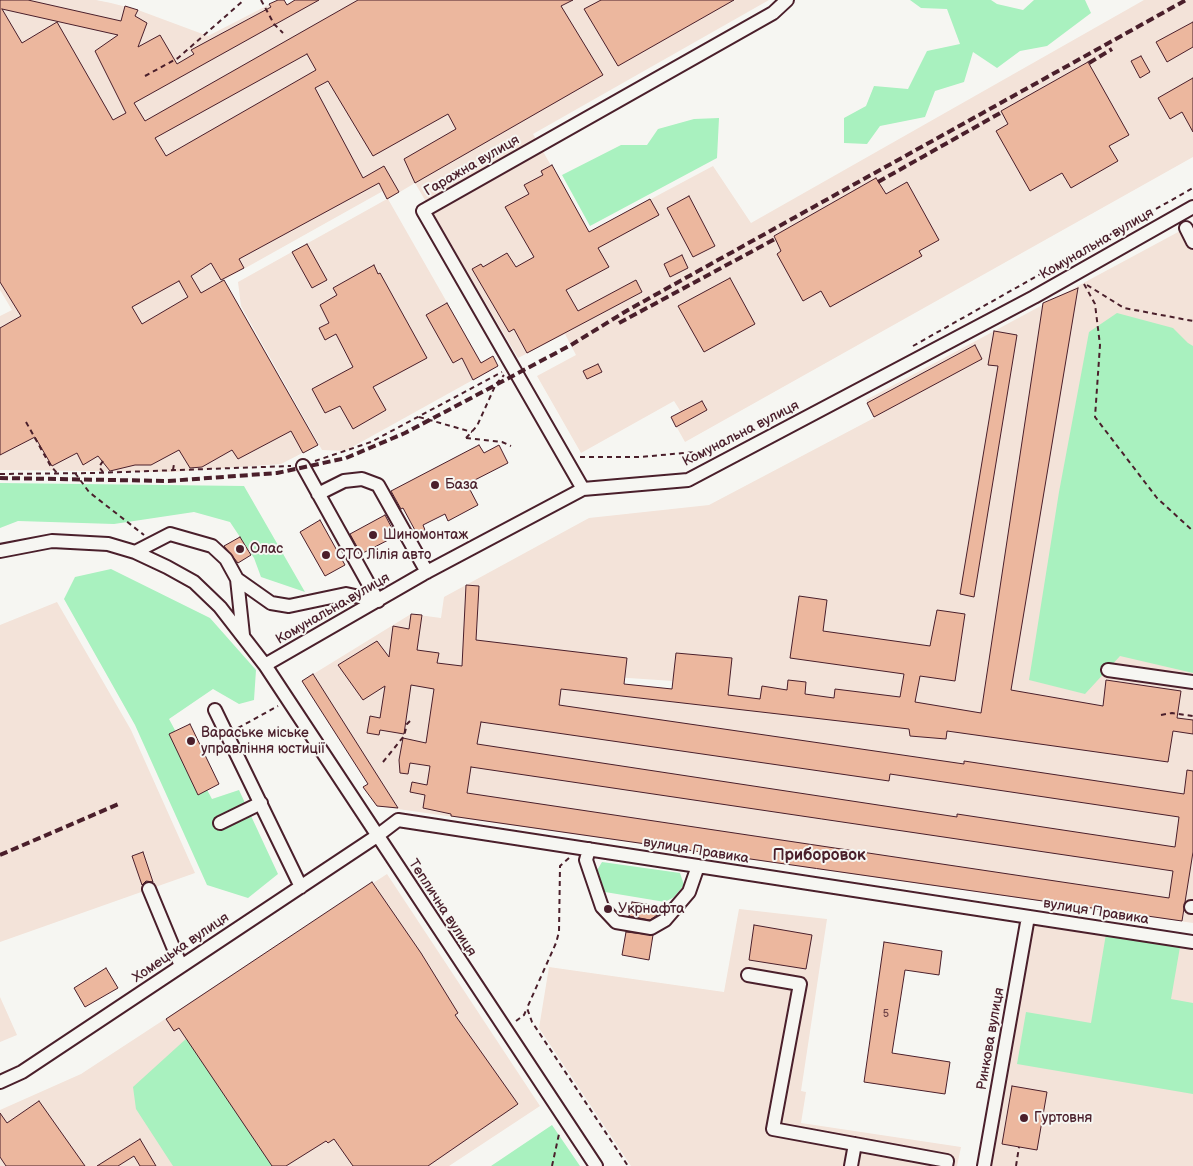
<!DOCTYPE html>
<meta charset="utf-8">
<style>
body{margin:0}
canvas{display:block;background:#f6f6f2}
</style>
<canvas width="1193" height="1166"></canvas>
<script>
const context = document.querySelector('canvas').getContext('2d');
context.lineJoin = 'round';
function fillPath(path, color) { context.fillStyle = color; context.fill(path, 'evenodd'); }
const toPath = rows => new Path2D(rows.map(r => 'M' + r).join(''));
function strokePath(path, color, width, dash) { context.strokeStyle = color; context.lineWidth = width; context.lineCap = dash ? 'butt' : 'round'; context.setLineDash(dash || []); context.stroke(path); }
function write(font, color, halo, rows, align = 'center') {
  context.font = font + ' "Balsamiq Sans",sans-serif'; context.lineWidth = 4; context.setLineDash([]); context.textBaseline = 'middle'; context.strokeStyle = halo; context.fillStyle = color; for (const [text, x, y, turn = 0] of rows) {
    context.save(); context.translate(x, y); context.rotate((+turn || 0) * Math.PI / 180); context.textAlign = isNaN(turn) ? turn : align; if (halo) context.strokeText(text, 0, 0); context.fillText(text, 0, 0); context.restore();
  }
}
fillPath(toPath([
 [0,0,96,0,111,3,138,10,208,36,278,0,284,0,287,4,295,0,769,0,533,134,589,232,713,166,751,223,1144,0,1193,0,1193,157,685,442,671,417,681,412,674,401,581,453,537,376,576,355,565,334,518,358,415,183,388,199,481,362,493,356,498,366,345,451,322,450,241,306,238,282,387,199,383,191,224,280,318,445,281,464,172,472,0,470,0,316,12,310,0,290],
 [1193,224,1193,923,377,806,363,787,368,784,302,681,411,614,441,618,444,597,589,518,709,505,874,418,866,400],
 [480,668,673,681,673,689],
 [57,602,131,730,195,873,0,942,0,625],
 [387,874,540,1106,449,1166,0,1166,0,1110,81,1074],
 [739,909,827,919,801,1091,806,1092,801,1123,961,1147,957,1166,631,1166,539,1028,549,967,724,992],
 [1028,917,1193,942,1193,1166,984,1166],
 [0,997,17,1035,0,1042]
]), '#f3e3d9');
fillPath(toPath([
 [910,0,991,0,997,4,1023,10,1034,0,1085,0,1091,13,1047,46,1020,51,997,68,973,52,964,82,935,91,925,117,880,126,867,144,844,143,844,118,866,106,874,86,908,89,927,51,960,44,947,9,921,8],
 [719,118,717,158,590,226,562,175,621,145,647,145,658,129,694,119],
 [1117,313,1173,328,1188,343,1193,346,1193,673,1120,656,1085,694,1029,680,1059,492,1089,332],
 [0,483,244,486,305,592,261,577,254,558,230,522,194,512,114,524,18,521,0,528],
 [111,569,210,618,256,670,254,700,239,704,213,689,169,719,212,799,239,790,278,874,248,898,207,885,135,725,64,599,75,577],
 [602,862,680,873,684,885,674,897,665,902,605,892,596,872],
 [1106,934,1180,947,1171,999,1193,1003,1193,1094,1017,1064,1026,1012,1091,1023],
 [187,1038,274,1166,173,1166,136,1109,133,1087],
 [552,1125,580,1166,491,1166]
]), '#a9f1bf');
const building = toPath([
 [0,0,28,0,121,21,125,6,138,10,135,16,147,23,138,47,160,35,177,64,194,54,191,50,271,7,269,4,278,0,284,0,287,5,295,0,319,0,134,103,145,121,358,0,573,0,561,6,603,75,415,183,404,159,456,129,448,114,373,156,328,81,315,88,363,178,384,166,399,192,387,199,379,183,239,259,244,268,221,280,211,263,191,276,201,293,224,280,318,445,303,453,291,431,238,459,232,450,202,467,190,468,179,450,151,465,135,465,110,471,98,456,83,465,77,453,52,466,35,437,0,455,0,328,21,316,0,282,0,0],
 [2,9,118,35,95,51,126,113,113,120,57,22,22,43,2,9],
 [307,54,316,70,166,156,155,138,307,54],
 [179,281,188,297,142,324,132,307,179,281],
 [601,0,734,0,618,66,584,9,601,0],
 [1193,22,1193,47,1167,62,1156,42,1193,22],
 [1141,56,1150,72,1140,78,1131,61,1141,56],
 [1088,62,1129,135,1109,146,1118,161,1071,188,1062,173,1030,191,996,131,1008,124,1001,111,1088,62],
 [1193,78,1193,132,1182,112,1170,119,1158,98,1193,78],
 [552,165,589,232,650,199,659,215,598,248,609,267,566,290,578,311,636,280,642,292,527,353,514,329,509,332,472,269,481,264,483,267,507,253,516,267,534,257,505,207,529,194,524,185,543,175,541,171,552,165],
 [876,178,886,194,907,182,939,240,919,251,922,256,830,307,821,291,803,301,777,254,781,251,774,236,876,178],
 [689,196,715,246,693,257,667,208,689,196],
 [307,244,327,280,312,288,292,252,307,244],
 [682,255,688,268,670,277,664,264,682,255],
 [374,265,378,274,380,273,427,358,373,387,386,410,353,429,340,406,325,413,312,389,353,367,336,334,325,340,319,328,329,323,320,305,337,295,333,288,374,265],
 [730,278,755,324,704,352,678,306,730,278],
 [1078,288,1011,690,1103,706,1106,680,1181,691,1177,718,1193,720,1193,734,1173,731,1168,762,947,731,946,739,910,736,909,729,561,689,559,705,964,764,964,761,1184,794,1187,770,1193,771,1193,852,1182,921,451,816,451,814,423,808,425,795,410,792,412,782,427,785,430,766,410,763,408,774,400,773,399,760,403,738,426,743,434,689,411,685,404,734,380,730,379,735,367,733,370,716,380,718,385,686,363,700,338,665,377,641,389,657,393,626,409,629,411,614,422,615,417,650,439,653,437,663,462,666,466,585,479,586,476,640,627,658,624,684,672,689,676,653,732,658,728,695,760,699,762,686,787,690,788,680,806,682,805,694,834,698,835,689,900,697,904,674,790,658,799,596,827,600,823,631,930,646,937,610,965,614,955,681,920,676,915,702,981,713,1043,303,1078,288],
 [481,722,889,781,890,774,1179,817,1175,847,957,814,957,817,477,744,481,722],
 [471,767,1173,871,1169,898,467,793,471,767],
 [447,303,481,363,493,356,498,366,473,380,462,358,453,363,426,315,447,303],
 [994,331,1017,335,974,597,960,594,998,366,988,365,994,331],
 [975,345,982,359,874,417,867,403,975,345],
 [598,364,602,372,587,379,583,371,598,364],
 [702,401,707,410,676,427,671,417,702,401],
 [479,445,484,453,499,445,508,463,467,484,478,505,448,521,445,514,423,525,425,530,417,534,403,508,401,509,391,491,479,445],
 [385,515,396,536,361,554,350,534,385,515],
 [320,520,345,565,325,576,300,532,320,520],
 [240,537,251,555,238,563,224,546,240,537],
 [313,674,339,715,398,808,377,806,363,787,368,784,302,681,313,674],
 [190,724,219,784,198,795,169,734,190,724],
 [143,852,153,882,146,881,142,885,132,856,143,852],
 [372,882,421,953,458,1013,455,1015,518,1104,428,1166,353,1166,334,1139,328,1143,326,1141,286,1166,272,1166,179,1028,174,1031,166,1019,372,882],
 [632,902,658,906,657,915,650,920,629,916,632,902],
 [754,925,812,935,806,969,749,960,754,925],
 [626,932,653,935,649,960,622,955,626,932],
 [884,942,942,951,939,975,905,970,892,1053,950,1062,945,1094,864,1082,884,942],
 [106,968,118,988,85,1007,74,988,106,968],
 [1012,1086,1047,1092,1037,1150,1002,1144,1012,1086],
 [39,1101,85,1166,6,1166,0,1157,0,1113,7,1123,39,1101],
 [140,1139,156,1166,140,1166,134,1156,118,1166,97,1166,140,1139]
]);
fillPath(building, '#ecb79e');
strokePath(building, '#4a1f2b', 1);
const minor = toPath([
 [1186,228,1193,242],
 [303,466,378,601],
 [583,489,423,211,773,13,787,0],
 [318,494,344,481,362,479,378,485,427,572],
 [0,551,52,541,108,544,135,552,167,567,194,582,220,607,265,665,596,1166],
 [135,552,170,534,212,546,226,559,237,579,243,635],
 [237,579,271,603,289,606,346,594,378,601],
 [265,665,423,574,583,489,688,480,1034,297,1193,207],
 [1108,670,1193,682],
 [215,710,301,887],
 [220,823,261,803],
 [589,849,586,860,602,907,616,922,651,928,665,920,689,892,698,866],
 [149,889,181,966],
 [1191,907,1193,907],
 [748,975,800,984,773,1129,947,1161,946,1166],
 [0,1082,22,1072,377,836,398,820,1193,942],
 [851,1166,855,1144],
 [984,1166,1028,917]
]);
strokePath(minor, '#4a1f2b', 16);
strokePath(toPath([
 [261,0,274,24,283,33],
 [145,76,178,58,244,0],
 [1084,284,1095,304,1100,345,1095,417,1157,498,1193,531],
 [1087,285,1124,308,1193,321],
 [913,346,1193,188],
 [419,417,472,432],
 [26,422,50,465,58,474],
 [466,438,477,426,496,384,504,375],
 [466,438,502,442,511,446],
 [580,457,640,457,717,450],
 [103,461,99,467,103,472],
 [315,461,371,442,502,372],
 [173,470,174,464],
 [75,473,89,492,144,535],
 [0,474,95,473,291,466],
 [1161,715,1172,713,1193,716],
 [238,728,278,706],
 [383,762,404,736,407,724,412,719],
 [569,858,560,866,559,932,556,943,527,1008,532,1022,628,1166],
 [516,1021,524,1015,527,1008],
 [552,1166,559,1134],
 [1016,1166,1019,1147]
]), '#4a1f2b', 2, [5, 4]);
strokePath(minor, '#f6f6f2', 12);
strokePath(toPath([
 [1089,63,1112,49],
 [878,182,1002,112],
 [619,323,775,239],
 [0,478,168,481,277,473,346,458,405,433,571,345,628,310,1186,0],
 [0,855,121,803]
]), '#4a1f2b', 4, [8, 4]);
for (const [x, y, r, color] of [
 [435,485,5,"#4a1f2b"],
 [373,535,5,"#4a1f2b"],
 [240,549,5,"#4a1f2b"],
 [326,555,5,"#4a1f2b"],
 [191,741,5,"#4a1f2b"],
 [608,909,5,"#4a1f2b"],
 [1024,1118,5,"#4a1f2b"]
]) { const dot = new Path2D(); dot.arc(x, y, r, 0, 2 * Math.PI); context.fillStyle = color; context.fill(dot); strokePath(dot, '#f6f6f2', 2); }
write('11px', '#724548', null, [
 ["5",886,1014]
]);
write('14px', '#4a1f2b', '#f6f6f2', [
 ["Гаражна вулиця",472,166,-30],
 ["Комунальна вулиця",1097,244,-30],
 ["Комунальна вулиця",741,434,-27],
 ["Комунальна вулиця",333,609,-30],
 ["вулиця Правика",696,851,9],
 ["Теплична вулиця",442,908,57],
 ["вулиця Правика",1096,912,9],
 ["Хомецька вулиця",181,948,-34],
 ["Ринкова вулиця",991,1039,-80]
]);
write('14px', '#4a1f2b', '#f6f6f2', [
 ["База",445,485],
 ["Шиномонтаж",383,535],
 ["Олас",250,549],
 ["СТО Лілія авто",336,555],
 ["Вараське міське",201,733],
 ["управління юстиції",201,749],
 ["Укрнафта",618,909],
 ["Гуртовня",1034,1118]
], 'left');
write('bold 16px', '#4a1f2b', '#f6f6f2', [
 ["Приборовок",819,856]
]);
</script>
